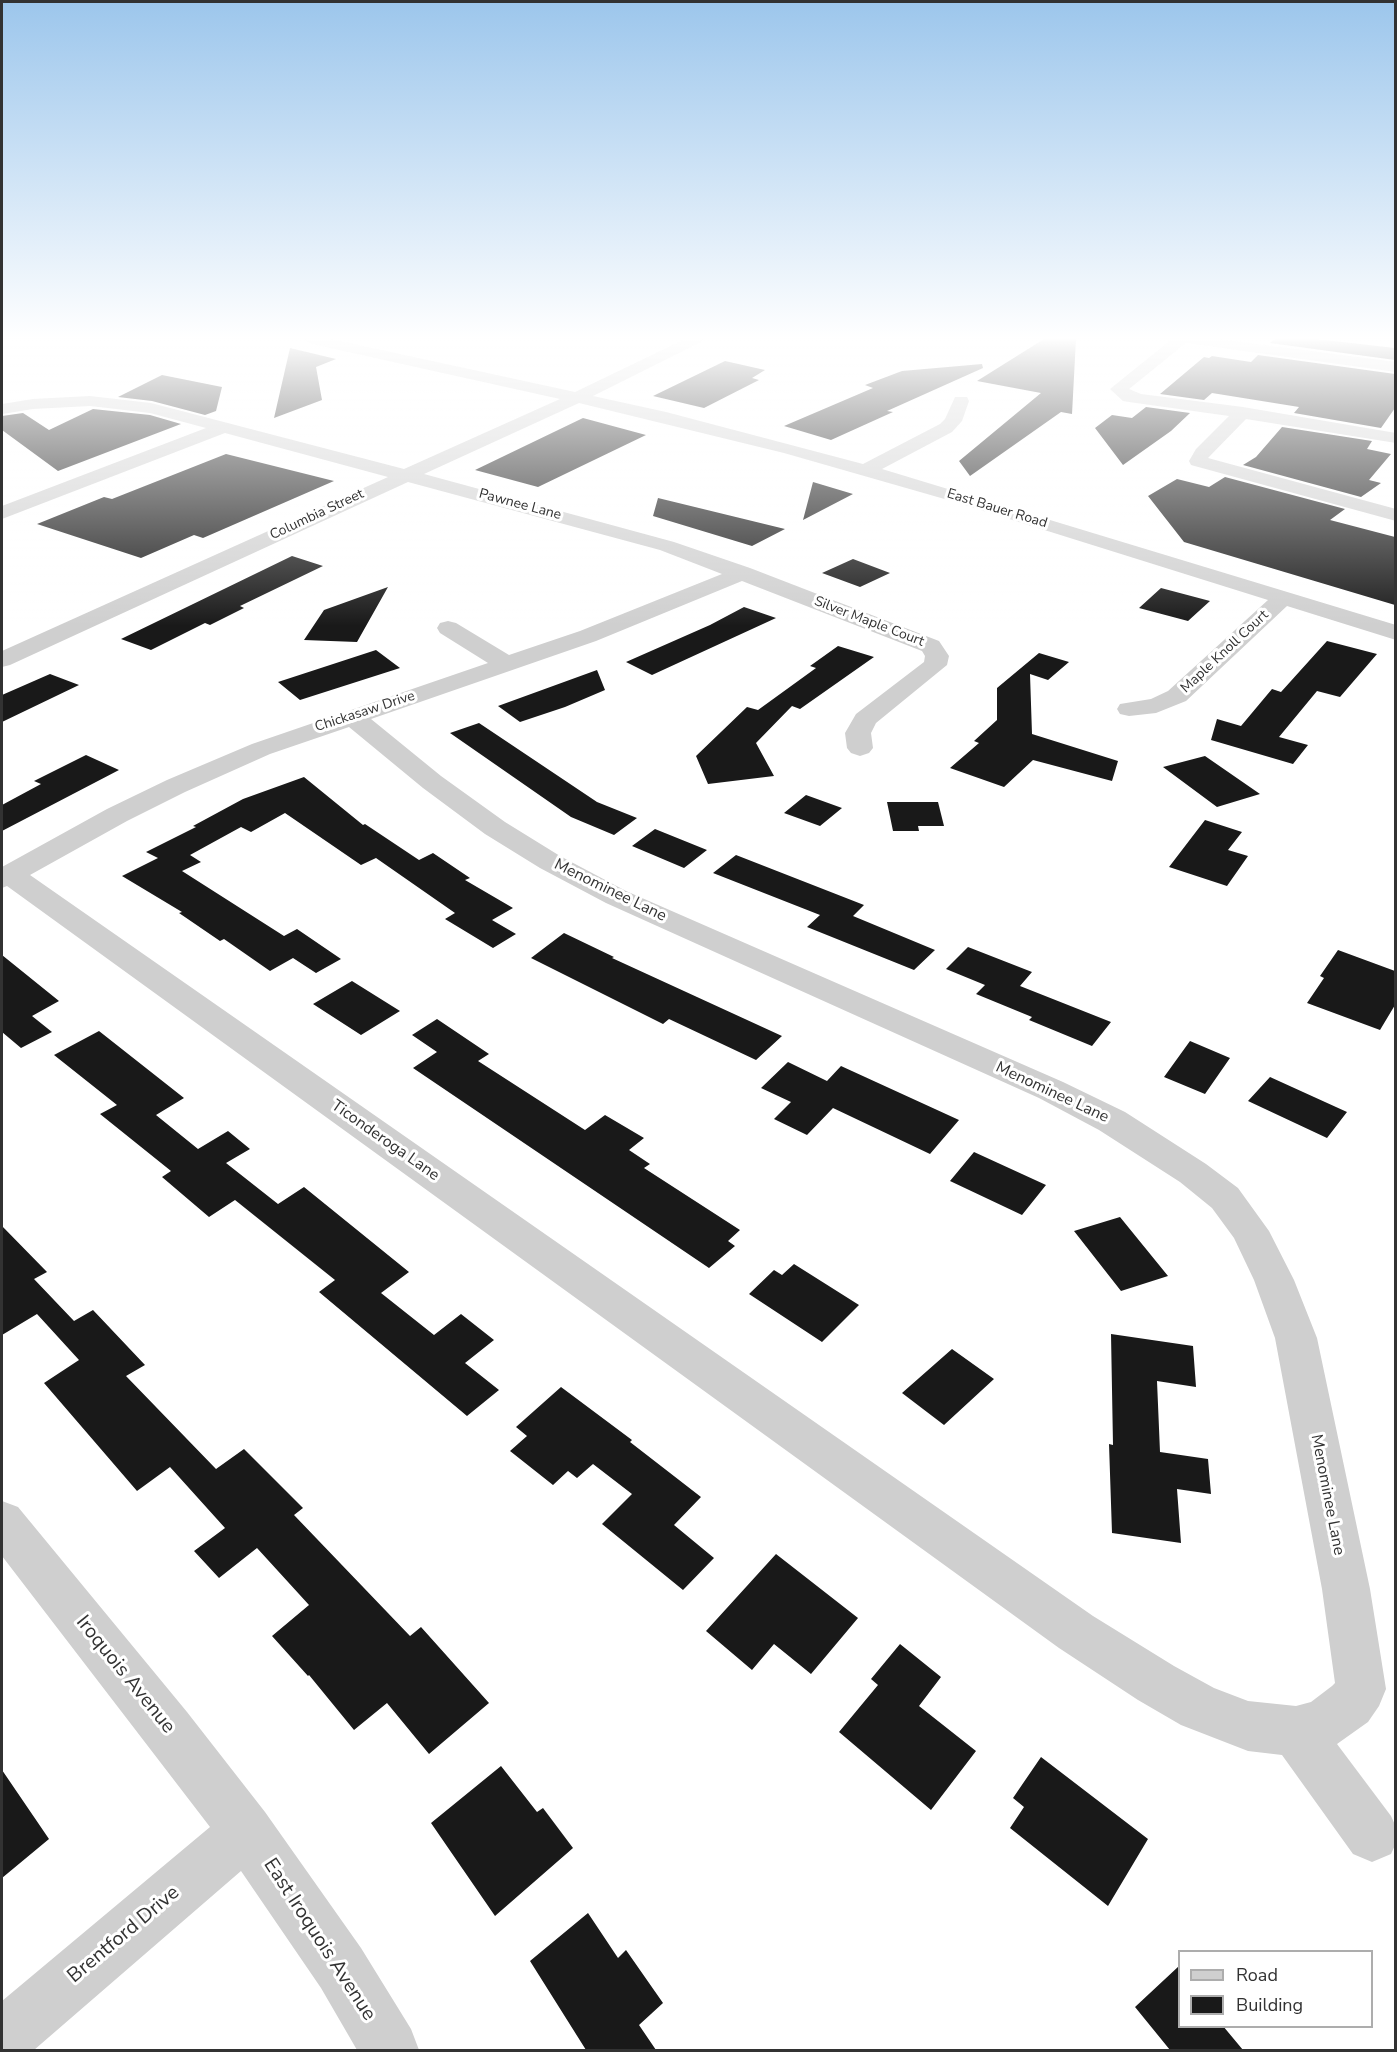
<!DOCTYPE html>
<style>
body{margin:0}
#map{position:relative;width:1397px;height:2052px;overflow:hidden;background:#fff;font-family:"Nunito Sans",sans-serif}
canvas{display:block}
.frame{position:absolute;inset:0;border:3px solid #323232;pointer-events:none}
.legend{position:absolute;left:1178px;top:1950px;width:195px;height:78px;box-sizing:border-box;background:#fff;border:2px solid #adadad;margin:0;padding:8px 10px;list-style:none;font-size:18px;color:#323232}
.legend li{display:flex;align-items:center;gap:12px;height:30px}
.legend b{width:30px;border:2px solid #adadad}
</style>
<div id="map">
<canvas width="1397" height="2052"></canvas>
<div class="frame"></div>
<ul class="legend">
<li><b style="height:8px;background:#cfcfcf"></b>Road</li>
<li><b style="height:16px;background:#191919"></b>Building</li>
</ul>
</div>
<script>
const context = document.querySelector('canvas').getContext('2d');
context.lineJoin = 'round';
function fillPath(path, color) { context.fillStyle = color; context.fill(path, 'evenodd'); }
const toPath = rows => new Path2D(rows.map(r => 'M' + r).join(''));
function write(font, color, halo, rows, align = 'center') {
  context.font = font + ' "Nunito Sans",sans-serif'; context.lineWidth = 6; context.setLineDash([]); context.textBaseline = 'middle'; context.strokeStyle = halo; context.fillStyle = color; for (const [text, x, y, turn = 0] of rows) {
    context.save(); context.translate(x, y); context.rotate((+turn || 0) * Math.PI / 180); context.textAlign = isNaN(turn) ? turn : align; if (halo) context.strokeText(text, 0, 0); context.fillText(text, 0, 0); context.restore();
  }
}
fillPath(toPath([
 [1044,339,1076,339,1072,414,1061,412,970,476,959,461,1041,393,977,381],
 [1275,339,1316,339,1395,348,1395,360,1270,343],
 [290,348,336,359,316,367,322,400,274,418],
 [1258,355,1395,374,1395,408,1381,428,1294,413,1299,407,1212,393,1204,400,1160,394,1204,357,1209,358,1212,356,1251,362],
 [725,361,765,370,752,378,759,380,704,408,653,396],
 [982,364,983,368,887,411,893,412,831,440,784,426,873,388,865,385,902,371],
 [162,375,222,387,216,411,205,415,152,401,118,397],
 [1146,407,1190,413,1171,431,1123,465,1095,428,1112,415,1132,418],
 [93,409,150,415,181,424,58,471,2,430,2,416,23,413,49,430],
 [583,418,646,435,538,487,475,470],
 [1282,427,1372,441,1367,449,1391,454,1369,480,1381,483,1361,497,1243,465,1256,457],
 [226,454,334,481,203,538,194,535,141,558,37,524,104,497,112,499],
 [1225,477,1345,509,1330,520,1395,537,1395,605,1184,542,1148,496,1177,479,1209,487],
 [813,482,853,494,803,520],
 [658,498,785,529,752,546,653,516],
 [292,556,323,566,240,606,244,608,210,625,205,623,151,650,121,639],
 [853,559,890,573,860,587,822,573],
 [388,587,357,642,304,640,324,610],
 [1161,588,1210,601,1188,621,1139,608],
 [744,607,776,618,652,675,626,662,710,625],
 [1327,641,1377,654,1340,697,1317,691,1279,737,1308,745,1293,764,1211,740,1217,719,1241,726,1272,689,1281,692],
 [838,646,874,657,800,709,792,706,756,743,774,776,708,784,696,756,747,707,758,710,816,668,810,666],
 [376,650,400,668,300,700,278,682],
 [1039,653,1069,662,1048,680,1030,674,1032,734,1118,761,1112,781,1033,760,1004,787,950,768,979,743,974,741,997,720,997,688],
 [597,670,605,690,565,707,520,722,498,706],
 [50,674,79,685,2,722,2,695],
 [479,723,597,802,637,818,614,835,571,817,450,733],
 [86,755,119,770,2,831,2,805,41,784,34,781],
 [1205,756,1260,794,1217,807,1163,767],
 [304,777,363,825,365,824,419,860,433,853,470,878,465,880,513,908,492,920,516,934,493,948,445,919,455,913,376,858,361,865,285,813,251,832,241,827,190,855,201,862,182,871,284,936,297,929,341,959,316,973,293,958,270,971,224,939,220,941,179,913,182,912,122,876,158,858,146,852,196,827,193,826,243,799],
 [806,795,842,808,820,826,784,813],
 [887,802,938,802,944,826,918,826,919,831,893,831],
 [1205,820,1242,832,1228,850,1248,856,1227,886,1169,867],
 [655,829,707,850,684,868,632,846],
 [736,855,864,905,853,916,935,950,914,970,807,927,820,915,713,873],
 [564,933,614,957,612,958,782,1036,756,1060,669,1019,663,1024,531,958],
 [968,947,1032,972,1020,986,1111,1022,1092,1046,1029,1020,1032,1017,976,994,985,985,946,969],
 [1338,950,1395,971,1395,1005,1380,1030,1307,1003,1324,978,1320,976],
 [2,955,59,1001,32,1016,52,1032,21,1048,2,1032],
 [352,981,400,1011,361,1035,313,1004],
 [437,1019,489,1054,478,1061,585,1130,605,1115,644,1138,629,1150,650,1164,644,1168,740,1230,728,1241,735,1246,709,1268,413,1068,437,1052,412,1035],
 [99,1031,184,1098,156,1115,198,1149,228,1131,250,1149,226,1163,278,1204,304,1187,409,1272,381,1293,434,1335,461,1314,494,1340,465,1363,499,1390,467,1416,319,1292,335,1280,235,1200,209,1217,162,1177,171,1171,100,1114,117,1105,54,1055],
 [1190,1041,1230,1058,1205,1094,1164,1077],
 [788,1062,827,1081,841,1066,959,1120,930,1154,833,1108,807,1135,774,1119,791,1102,761,1088],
 [1270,1077,1347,1112,1327,1138,1248,1101],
 [974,1152,1046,1185,1022,1215,950,1181],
 [1120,1217,1168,1276,1121,1291,1074,1231],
 [2,1226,47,1272,34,1279,74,1321,93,1310,145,1365,126,1376,216,1469,244,1449,303,1508,294,1515,410,1636,421,1627,489,1703,429,1754,387,1703,354,1730,309,1675,308,1676,272,1636,309,1605,257,1548,219,1578,194,1551,225,1528,170,1467,137,1491,44,1383,79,1360,37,1314,2,1335],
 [794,1264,859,1305,822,1342,749,1294,774,1270,782,1275],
 [1111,1334,1193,1346,1196,1387,1157,1381,1160,1452,1208,1459,1211,1494,1177,1489,1181,1543,1112,1533,1109,1444,1113,1445],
 [952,1349,994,1379,944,1425,902,1393],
 [561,1387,632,1440,630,1442,701,1497,674,1525,714,1558,683,1590,602,1524,632,1494,593,1464,577,1478,568,1471,553,1485,510,1451,527,1436,516,1427],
 [776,1554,858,1618,811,1674,774,1644,752,1670,706,1631],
 [900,1644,941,1677,919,1706,976,1751,931,1810,839,1732,878,1685,871,1679],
 [1041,1757,1148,1839,1108,1906,1010,1828,1024,1807,1013,1798],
 [501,1766,537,1812,543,1808,573,1848,495,1916,431,1823],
 [2,1770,49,1839,2,1878],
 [588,1913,618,1958,626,1950,663,2003,639,2025,656,2050,586,2050,530,1961],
 [1179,1966,1179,2026,1223,2026,1243,2050,1170,2050,1135,2007]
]), '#191919');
fillPath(toPath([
 [305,339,331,339,575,392,685,339,703,339,701,342,593,396,666,412,863,464,940,424,945,419,955,397,967,397,969,401,962,421,952,432,882,469,1396,625,1396,640,1287,606,1186,701,1156,713,1129,716,1120,714,1117,709,1120,704,1151,699,1168,691,1268,600,955,502,784,453,579,403,424,474,674,542,750,568,939,641,949,656,947,665,876,723,871,733,873,748,869,753,860,756,851,753,847,748,845,733,856,714,924,662,925,656,922,651,742,581,596,641,371,719,441,776,505,822,560,856,626,891,1063,1082,1125,1112,1206,1164,1238,1188,1269,1231,1294,1280,1317,1338,1370,1589,1386,1689,1379,1706,1368,1722,1337,1744,1391,1816,1396,1827,1396,1843,1391,1854,1372,1862,1353,1854,1282,1755,1248,1751,1181,1725,1138,1700,1059,1648,7,886,2,888,2,867,107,809,167,780,252,744,488,663,440,633,437,628,440,623,448,621,456,623,509,655,580,631,722,574,660,550,408,482,10,665,2,667,2,651,388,477,225,433,2,519,2,506,206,428,150,413,90,406,33,409,2,414,2,404,33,399,90,396,151,403,404,469,560,399,312,344,307,342,305,339],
 [349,727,423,788,485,834,540,868,606,903,1039,1098,1099,1130,1180,1182,1212,1208,1234,1238,1254,1280,1275,1338,1322,1589,1335,1683,1332,1686,1311,1702,1296,1706,1248,1701,1214,1688,1174,1666,1093,1616,30,875,127,821,185,792,270,754,349,727],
 [1172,339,1219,339,1396,362,1396,372,1186,343,1129,389,1141,394,1243,407,1396,433,1396,443,1246,419,1208,458,1396,509,1396,521,1191,465,1189,461,1196,449,1229,416,1129,402,1123,401,1110,389,1172,339],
 [2,1501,18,1507,187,1712,265,1812,361,1948,411,2029,419,2050,357,2050,321,1988,241,1871,34,2050,2,2050,2,2001,210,1827,2,1556,2,1501]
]), '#cfcfcf');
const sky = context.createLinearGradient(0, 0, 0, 626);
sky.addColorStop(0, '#9cc6ec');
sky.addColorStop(0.54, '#fff');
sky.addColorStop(1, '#ffffff00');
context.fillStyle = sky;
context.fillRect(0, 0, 1397, 626);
write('14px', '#323232', '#fff', [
 ["Pawnee Lane",520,505,15],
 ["East Bauer Road",997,509,17],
 ["Columbia Street",317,515,-25],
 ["Silver Maple Court",869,622,21],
 ["Maple Knoll Court",1225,652,-43],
 ["Chickasaw Drive",365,712,-18]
]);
write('16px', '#323232', '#fff', [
 ["Menominee Lane",610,891,26],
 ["Menominee Lane",1052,1093,25],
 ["Ticonderoga Lane",385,1141,35],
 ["Menominee Lane",1327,1495,79]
]);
write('20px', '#323232', '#fff', [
 ["Iroquois Avenue",125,1675,51],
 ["Brentford Drive",124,1935,-40],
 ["East Iroquois Avenue",319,1940,57]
]);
</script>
